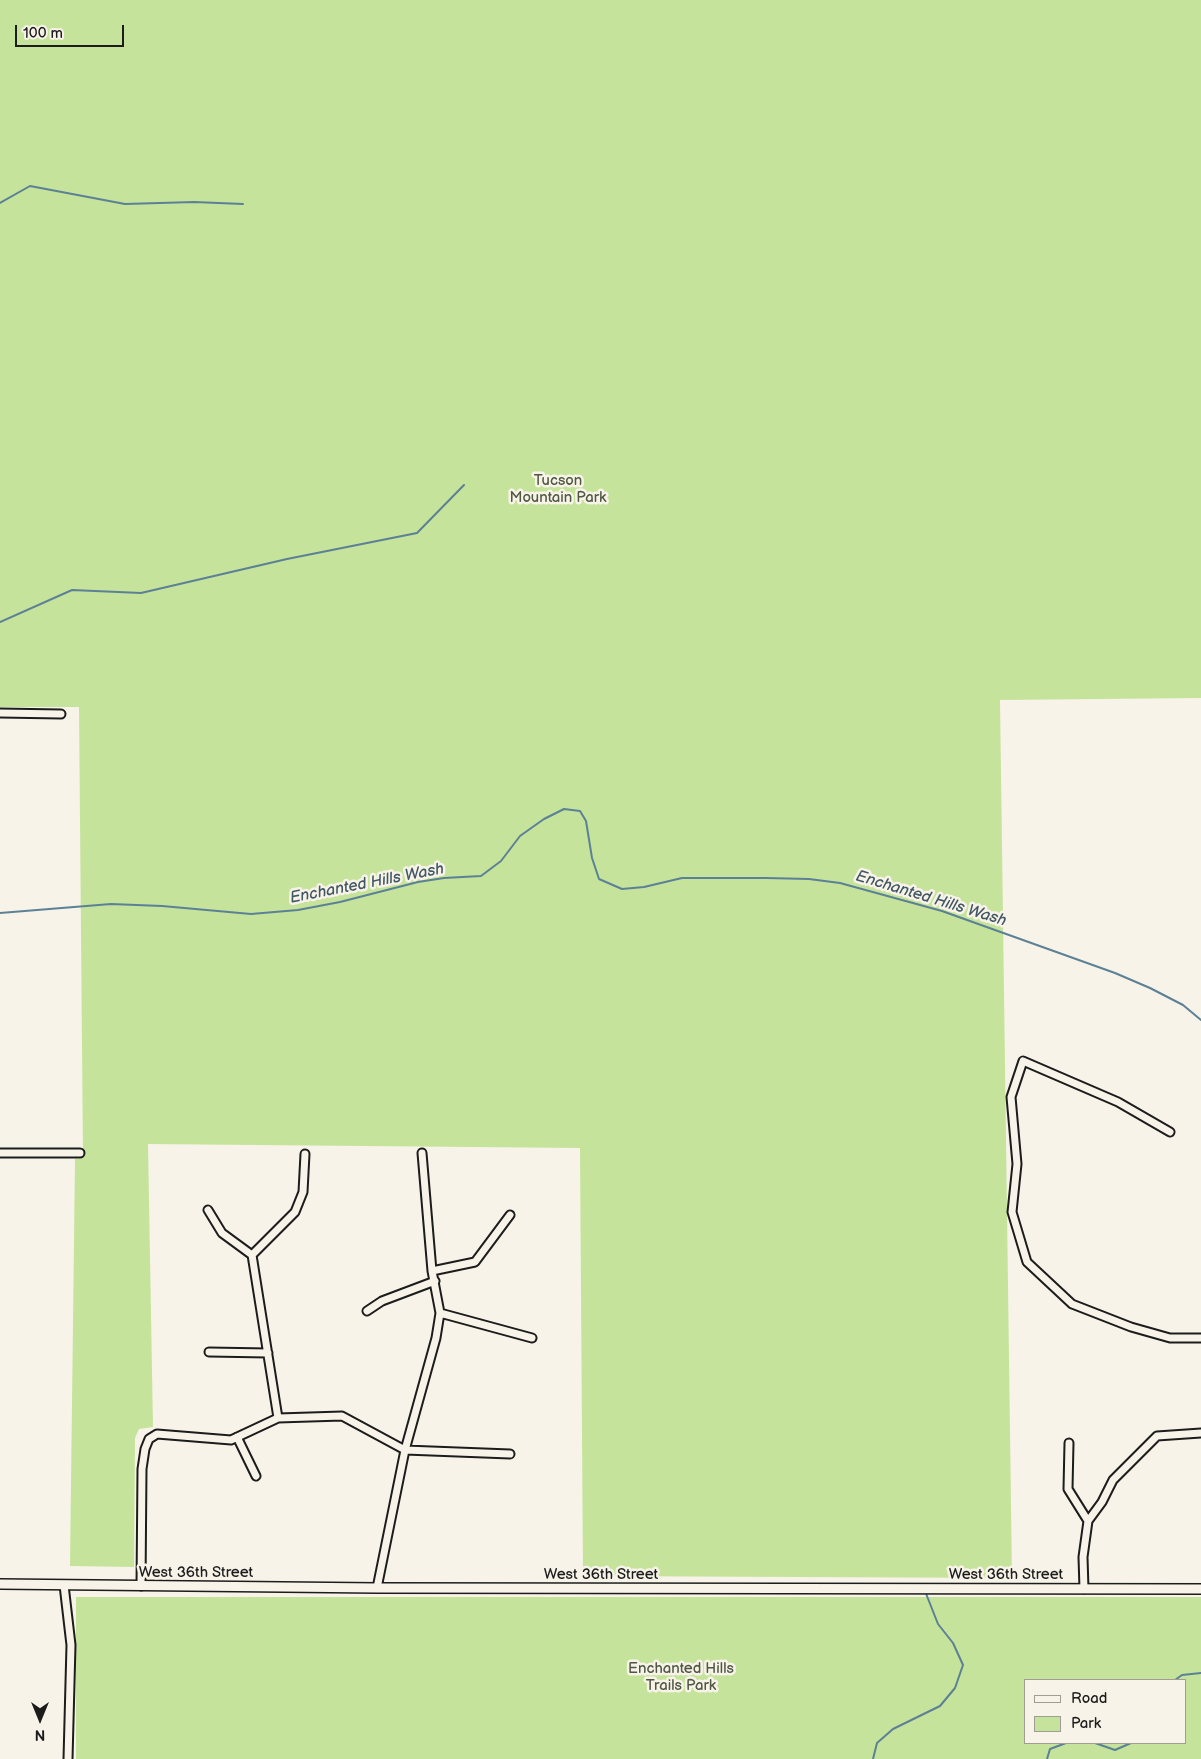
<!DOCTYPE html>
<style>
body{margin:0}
#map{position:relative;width:1201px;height:1759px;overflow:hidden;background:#f7f3e8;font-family:"Balsamiq Sans",sans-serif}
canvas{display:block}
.legend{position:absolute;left:1024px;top:1679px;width:162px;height:65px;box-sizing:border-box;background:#f7f3e8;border:1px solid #9f9d96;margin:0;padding:6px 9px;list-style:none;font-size:15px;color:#1c1c1c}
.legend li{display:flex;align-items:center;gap:10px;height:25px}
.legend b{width:25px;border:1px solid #9f9d96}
.north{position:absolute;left:15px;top:1694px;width:50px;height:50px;-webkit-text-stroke:4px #f7f3e8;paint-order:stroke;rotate:180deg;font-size:14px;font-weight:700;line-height:20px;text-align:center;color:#1c1c1c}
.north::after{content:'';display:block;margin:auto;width:18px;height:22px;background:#1c1c1c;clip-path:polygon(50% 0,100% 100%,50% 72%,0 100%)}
.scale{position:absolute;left:15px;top:25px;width:109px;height:22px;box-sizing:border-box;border:2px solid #1c1c1c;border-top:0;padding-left:6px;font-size:15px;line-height:18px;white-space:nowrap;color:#1c1c1c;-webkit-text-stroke:4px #f7f3e8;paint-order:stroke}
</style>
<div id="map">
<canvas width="1201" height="1759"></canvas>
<ul class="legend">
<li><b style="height:6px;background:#f7f3e8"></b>Road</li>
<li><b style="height:14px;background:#c6e39b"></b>Park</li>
</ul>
<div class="north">N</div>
<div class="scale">100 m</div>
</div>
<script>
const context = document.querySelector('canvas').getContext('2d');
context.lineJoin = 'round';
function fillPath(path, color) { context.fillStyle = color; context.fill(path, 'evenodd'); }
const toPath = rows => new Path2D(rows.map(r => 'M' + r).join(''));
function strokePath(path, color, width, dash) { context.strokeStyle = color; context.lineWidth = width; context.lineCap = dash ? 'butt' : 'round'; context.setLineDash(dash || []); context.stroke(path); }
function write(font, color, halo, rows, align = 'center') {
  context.font = font + ' "Balsamiq Sans",sans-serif'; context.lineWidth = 5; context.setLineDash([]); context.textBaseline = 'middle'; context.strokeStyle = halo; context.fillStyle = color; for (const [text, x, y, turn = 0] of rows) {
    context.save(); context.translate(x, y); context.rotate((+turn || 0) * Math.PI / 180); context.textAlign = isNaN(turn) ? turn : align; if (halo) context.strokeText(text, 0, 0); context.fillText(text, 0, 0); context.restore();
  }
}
fillPath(toPath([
 [0,0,1201,0,1201,698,1000,700,1012,1578,583,1576,580,1148,148,1144,153,1427,139,1429,135,1438,134,1567,70,1566,75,1159,83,1158,79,707,0,707],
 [76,1597,1201,1597,1201,1759,76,1759],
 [1025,1680,1185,1680,1185,1743,1025,1743]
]), '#c6e39b');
strokePath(toPath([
 [0,203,30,186,125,204,194,202,243,204],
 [0,622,72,590,141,593,287,559,417,533,464,485],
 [0,913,111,904,162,906,251,914,298,910,340,902,418,882,444,878,481,876,501,861,520,836,544,819,564,809,580,811,586,821,592,858,599,879,622,889,644,887,682,878,766,878,809,879,840,883,942,911,1115,973,1150,988,1183,1005,1201,1020],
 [1175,1680,1182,1675,1201,1673],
 [1095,1743,1115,1750,1131,1743],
 [873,1759,877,1743,893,1729,940,1706,955,1688,963,1665,953,1643,938,1624,925,1591],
 [1047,1759,1050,1749,1066,1743]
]), '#5c8196', 2);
const minor = toPath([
 [0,713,61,714],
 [1170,1132,1118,1102,1023,1061,1011,1097,1017,1164,1012,1212,1027,1262,1072,1304,1131,1327,1170,1338,1201,1338],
 [0,1153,80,1153],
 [208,1210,222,1233,252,1255],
 [432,1271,475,1262,510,1215],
 [367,1311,382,1301,435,1281],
 [440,1313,532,1338],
 [209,1352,268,1353],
 [278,1418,252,1255,295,1212,303,1192,305,1154],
 [237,1437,256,1476],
 [1069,1443,1068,1489,1088,1521],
 [64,1585,71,1645,68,1759],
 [141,1586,142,1469,145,1449,149,1439,157,1434,231,1440,278,1418,342,1416,405,1450,510,1454],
 [377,1588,405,1450,436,1338,440,1313,432,1271,422,1153],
 [1084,1589,1083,1557,1088,1521,1102,1502,1113,1480,1157,1436,1201,1433]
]);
const tertiary = toPath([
 [0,1584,377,1588,1201,1589]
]);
strokePath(minor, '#1c1c1c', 11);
strokePath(tertiary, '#1c1c1c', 12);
strokePath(minor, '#f7f3e8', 7);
strokePath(tertiary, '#f7f3e8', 9);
write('15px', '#4f5842', '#f7f3e8', [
 ["Tucson",558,481],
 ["Mountain Park",558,498],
 ["Enchanted Hills",681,1669],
 ["Trails Park",681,1686]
]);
write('15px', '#1c1c1c', '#f7f3e8', [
 ["West 36th Street",196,1573],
 ["West 36th Street",601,1575],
 ["West 36th Street",1006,1575]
]);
write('italic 16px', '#415763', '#f7f3e8', [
 ["Enchanted Hills Wash",367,884,-11],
 ["Enchanted Hills Wash",931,899,17]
]);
</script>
